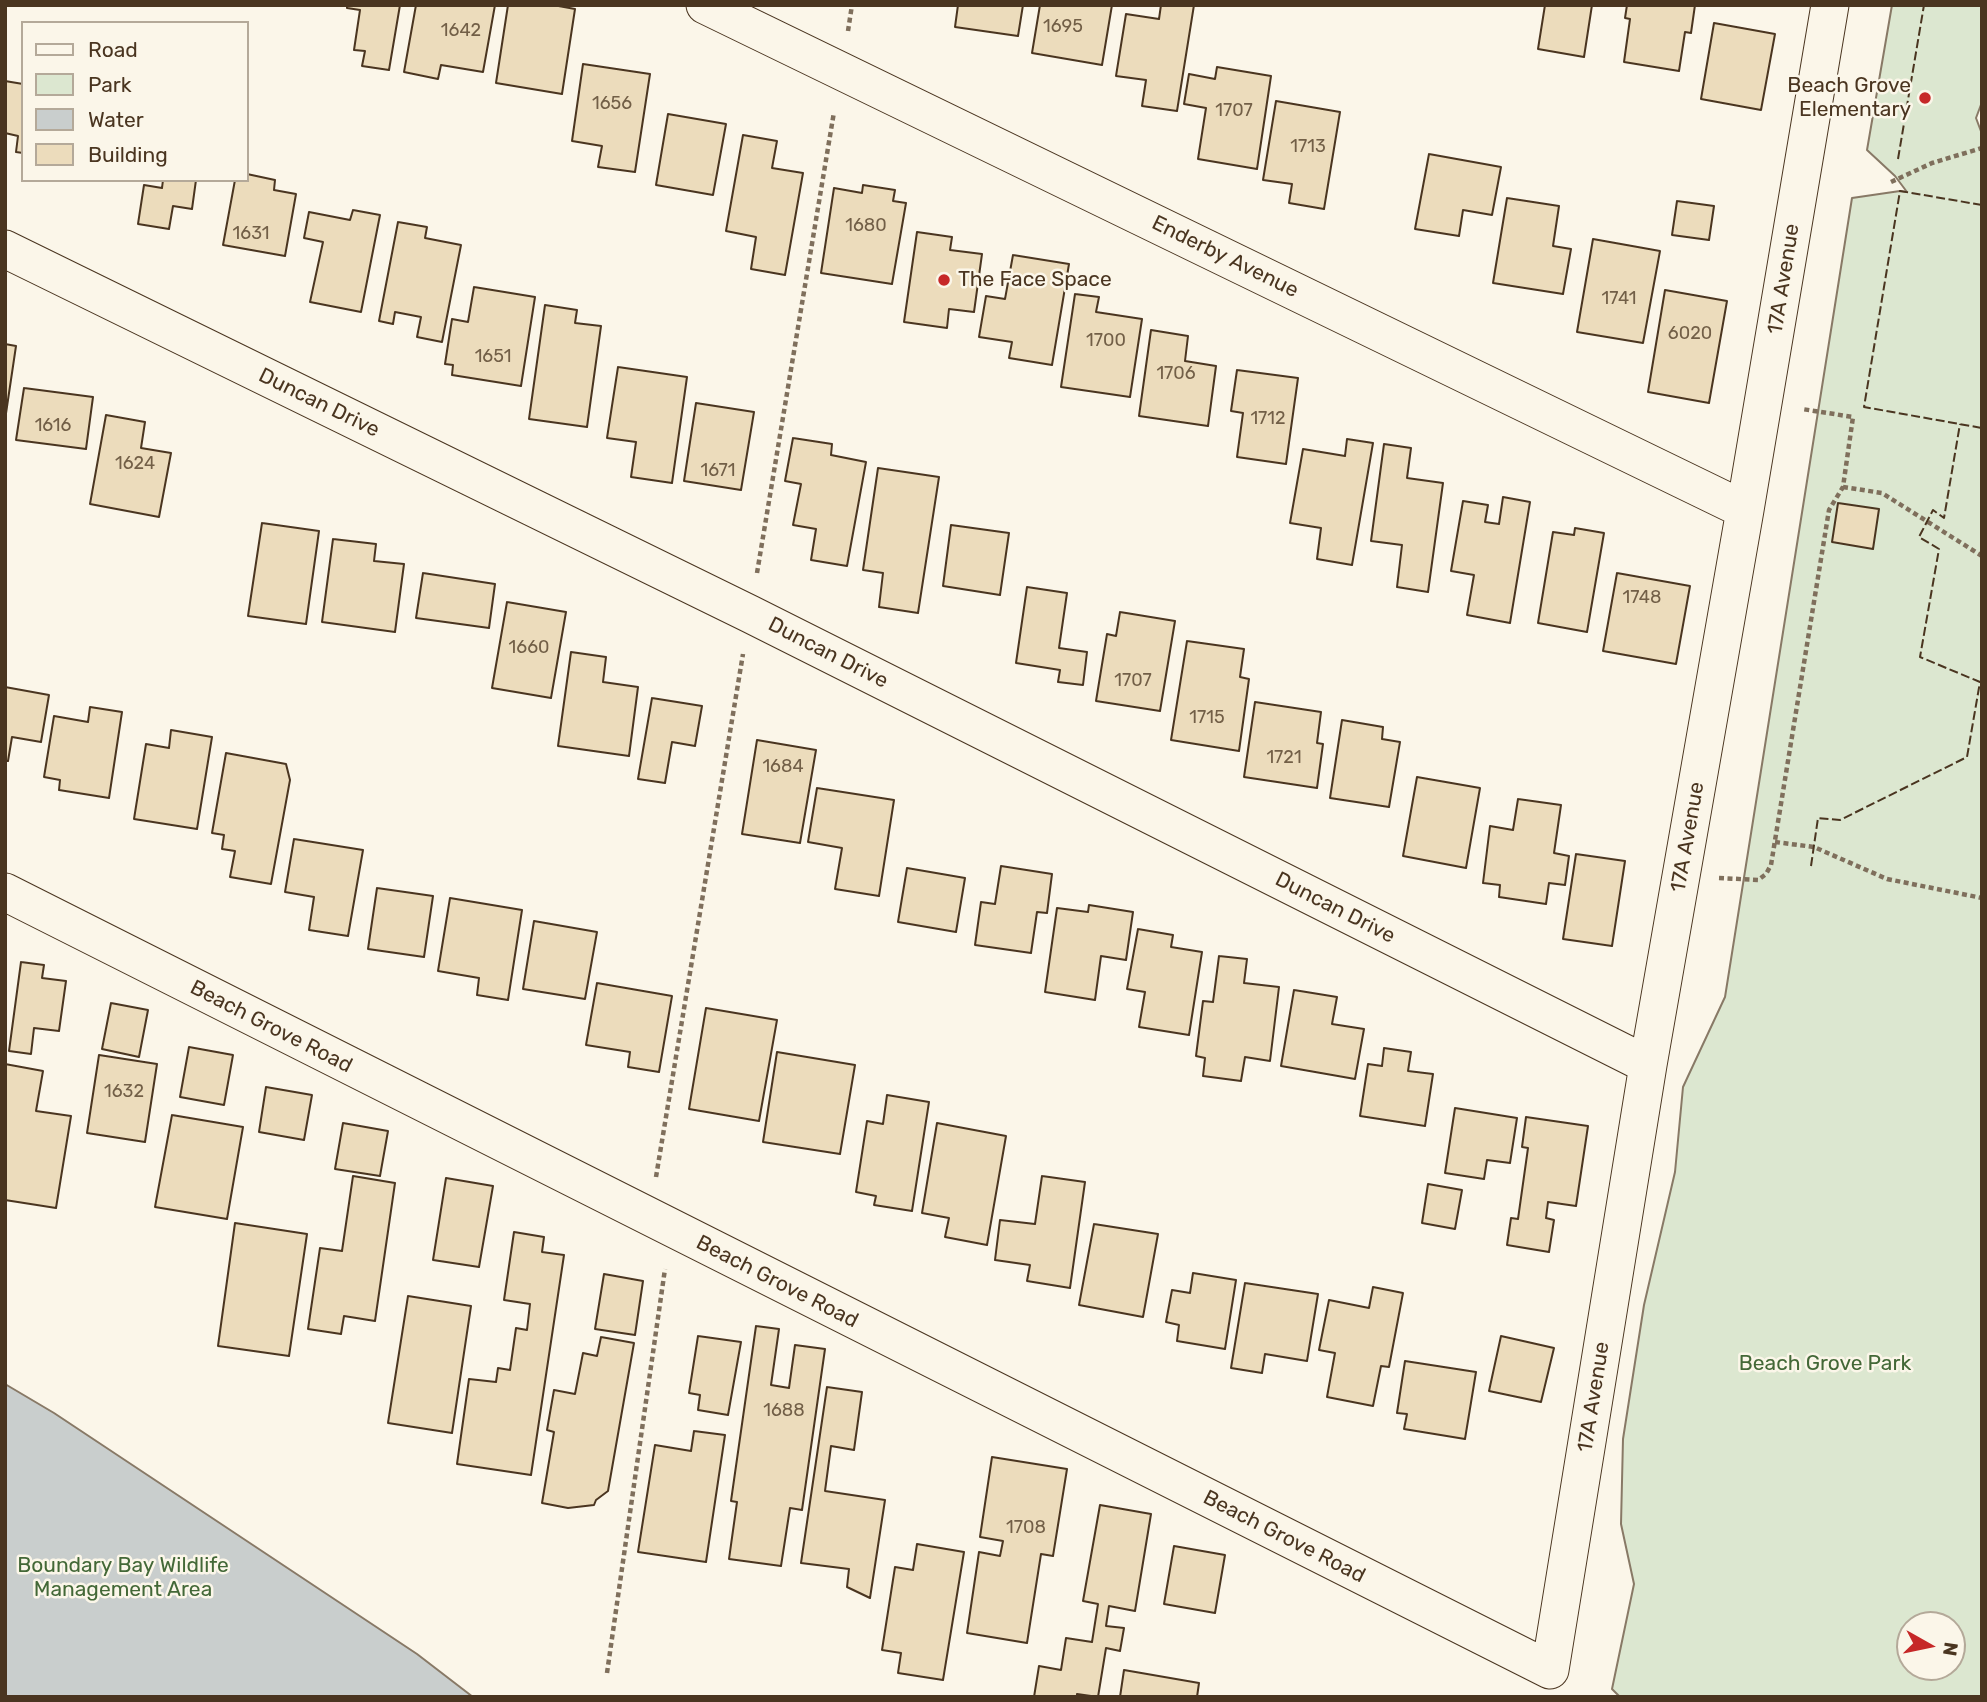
<!DOCTYPE html>
<style>
body{margin:0}
#map{position:relative;width:1987px;height:1702px;overflow:hidden;background:#fbf6e9;font-family:Rubik,sans-serif}
canvas{display:block}
.frame{position:absolute;inset:0;border:7px solid #4a3520;pointer-events:none}
.legend{position:absolute;left:21px;top:21px;width:228px;height:161px;box-sizing:border-box;background:#fbf6e9;border:2px solid #b4a999;margin:0;padding:9px 12px;list-style:none;font-size:21px;color:#4a3520}
.legend li{display:flex;align-items:center;gap:14px;height:35px}
.legend b{width:35px;border:2px solid #b4a999}
.north{position:absolute;left:1896px;top:1611px;width:70px;height:70px;box-sizing:border-box;background:#fbf6e9;border:2px solid #b4a999;border-radius:50%;rotate:99deg;font-size:19px;font-weight:700;line-height:28px;text-align:center;color:#4a3520}
.north::after{content:'';display:block;margin:auto;width:24px;height:32px;background:#c62828;clip-path:polygon(50% 0,100% 100%,50% 72%,0 100%)}
</style>
<div id="map">
<canvas width="1987" height="1702"></canvas>
<div class="frame"></div>
<ul class="legend">
<li><b style="height:9px;background:#fbf6e9"></b>Road</li>
<li><b style="height:19px;background:#dce7d0"></b>Park</li>
<li><b style="height:19px;background:#c9cecd"></b>Water</li>
<li><b style="height:19px;background:#ecdcbc"></b>Building</li>
</ul>
<div class="north">N</div>
</div>
<script>
const context = document.querySelector('canvas').getContext('2d');
context.lineJoin = 'round';
function fillPath(path, color) { context.fillStyle = color; context.fill(path, 'evenodd'); }
const toPath = rows => new Path2D(rows.map(r => 'M' + r).join(''));
function strokePath(path, color, width, dash) { context.strokeStyle = color; context.lineWidth = width; context.lineCap = dash ? 'butt' : 'round'; context.setLineDash(dash || []); context.stroke(path); }
function write(font, color, halo, rows, align = 'center') {
  context.font = font + ' Rubik,sans-serif'; context.lineWidth = 5; context.setLineDash([]); context.textBaseline = 'middle'; context.strokeStyle = halo; context.fillStyle = color; for (const [text, x, y, turn = 0] of rows) {
    context.save(); context.translate(x, y); context.rotate((+turn || 0) * Math.PI / 180); context.textAlign = isNaN(turn) ? turn : align; if (halo) context.strokeText(text, 0, 0); context.fillText(text, 0, 0); context.restore();
  }
}
const green = toPath([
 [1892,5,1982,5,1982,102,1976,118,1982,134,1982,1697,1620,1697,1612,1689,1634,1584,1621,1524,1623,1439,1644,1305,1675,1172,1683,1087,1725,997,1852,198,1900,191,1907,192,1895,176,1867,150,1892,5],
 [1910,1625,1952,1625,1952,1667,1910,1667,1910,1625]
]);
fillPath(green, '#dce7d0');
strokePath(green, '#887966', 2);
const water = toPath([
 [5,1384,54,1413,417,1654,473,1697,5,1697,5,1384]
]);
fillPath(water, '#c9cecd');
strokePath(water, '#887966', 2);
const building = toPath([
 [347,5,400,5,389,70,362,66,365,51,354,50,360,10,347,8,347,5],
 [416,5,495,5,483,72,441,65,438,79,404,72,416,5],
 [508,5,553,5,575,9,562,94,496,83,508,5],
 [958,5,1023,5,1018,36,955,27,958,5],
 [1040,5,1112,5,1102,65,1032,53,1040,5],
 [1161,5,1194,5,1177,111,1142,106,1146,80,1116,76,1126,14,1159,19,1161,5],
 [1545,5,1592,5,1584,57,1538,49,1545,5],
 [1627,5,1695,5,1691,33,1685,32,1679,71,1624,62,1630,19,1625,18,1627,5],
 [1714,23,1775,34,1761,110,1701,99,1714,23],
 [583,64,650,74,635,172,598,167,602,146,572,141,583,64],
 [1217,67,1271,76,1257,169,1198,159,1206,108,1184,104,1189,74,1215,79,1217,67],
 [5,81,23,84,23,153,16,152,18,136,5,133,5,81],
 [1276,101,1340,112,1324,209,1289,203,1292,184,1263,180,1276,101],
 [668,114,726,124,713,195,656,185,668,114],
 [743,135,777,141,772,168,803,173,785,275,751,269,756,237,726,231,743,135],
 [1429,154,1501,167,1492,215,1463,210,1459,236,1415,229,1429,154],
 [247,174,275,180,274,190,296,194,285,256,223,245,235,180,247,180,247,174],
 [163,180,196,180,192,209,173,206,169,229,138,224,144,185,162,188,163,180],
 [863,185,895,190,893,201,906,203,892,284,821,273,834,188,862,193,863,185],
 [1507,198,1559,206,1553,246,1571,249,1563,294,1493,283,1507,198],
 [1677,201,1714,206,1709,240,1672,235,1677,201],
 [353,210,380,215,361,312,310,302,323,242,304,238,309,212,350,220,353,210],
 [398,222,427,227,425,238,461,245,442,342,417,337,421,317,395,312,393,324,379,321,398,222],
 [917,232,952,237,950,250,982,254,974,312,949,309,947,328,904,322,917,232],
 [1593,239,1660,251,1643,343,1577,332,1593,239],
 [1013,255,1069,264,1052,365,1009,358,1012,342,979,337,986,296,1005,299,1013,255],
 [474,287,535,297,521,386,452,375,453,365,445,364,452,319,468,322,474,287],
 [1665,290,1727,301,1709,403,1648,392,1665,290],
 [1075,294,1099,297,1096,312,1142,319,1130,397,1061,387,1075,294],
 [545,305,577,310,575,323,601,326,587,427,529,419,545,305],
 [1151,330,1188,336,1185,361,1216,366,1208,426,1139,416,1151,330],
 [5,344,16,346,5,420,5,344],
 [618,367,687,377,672,483,631,477,636,442,607,438,618,367],
 [1237,370,1298,378,1286,464,1237,457,1243,413,1231,411,1237,370],
 [24,388,93,397,86,449,16,440,24,388],
 [696,403,754,412,741,490,684,481,696,403],
 [106,415,145,422,141,448,171,453,159,517,90,504,106,415],
 [793,438,832,444,831,455,866,462,847,566,811,560,816,529,793,525,801,484,785,481,793,438],
 [1347,439,1373,443,1352,565,1317,559,1321,528,1290,523,1303,449,1345,456,1347,439],
 [1384,444,1411,448,1407,478,1443,483,1428,592,1397,587,1402,545,1371,541,1384,444],
 [878,468,939,477,918,613,879,607,883,573,863,570,878,468],
 [1503,497,1530,502,1510,623,1467,615,1474,575,1451,571,1463,501,1488,505,1485,522,1499,524,1503,497],
 [1838,503,1879,509,1873,549,1832,542,1838,503],
 [262,523,319,531,306,624,248,616,262,523],
 [951,525,1009,533,1000,595,943,586,951,525],
 [1575,528,1604,533,1587,632,1538,623,1553,532,1574,535,1575,528],
 [333,539,376,544,374,561,404,564,395,632,322,622,333,539],
 [423,573,495,584,489,628,416,618,423,573],
 [1617,573,1690,586,1676,664,1603,651,1617,573],
 [1027,587,1067,593,1059,648,1087,652,1083,685,1058,682,1060,670,1016,663,1027,587],
 [507,602,566,612,551,698,492,688,507,602],
 [1120,612,1175,621,1160,711,1096,701,1107,634,1116,636,1120,612],
 [1187,641,1244,649,1240,677,1249,679,1239,751,1171,740,1187,641],
 [571,652,606,657,603,682,638,687,629,756,558,746,571,652],
 [5,687,49,695,41,742,12,737,8,761,5,761,5,687],
 [652,698,702,706,695,746,672,742,665,783,638,779,652,698],
 [1255,702,1321,712,1317,743,1323,744,1317,788,1244,777,1255,702],
 [90,707,122,712,109,798,59,790,60,780,44,777,54,716,88,722,90,707],
 [1342,720,1383,727,1382,739,1400,742,1389,807,1330,798,1342,720],
 [171,730,212,737,197,829,134,819,146,744,169,748,171,730],
 [757,740,816,750,800,843,742,834,757,740],
 [226,753,286,764,290,780,271,884,230,877,235,851,222,849,224,835,212,833,226,753],
 [1417,777,1480,788,1466,868,1403,856,1417,777],
 [817,788,894,800,879,896,835,889,842,848,808,842,817,788],
 [1518,799,1561,805,1554,853,1569,856,1565,885,1549,883,1546,904,1499,897,1500,885,1483,883,1490,826,1513,830,1518,799],
 [294,839,363,850,348,936,309,930,314,897,285,892,294,839],
 [1576,854,1625,861,1612,946,1563,939,1576,854],
 [1001,866,1052,874,1047,913,1037,912,1031,953,975,945,981,902,995,904,1001,866],
 [907,868,965,878,956,932,898,922,907,868],
 [377,888,433,896,424,957,368,949,377,888],
 [450,898,522,910,508,1000,477,995,479,978,438,971,450,898],
 [1089,905,1133,912,1126,960,1101,956,1095,1000,1045,992,1057,908,1088,912,1089,905],
 [534,921,597,932,585,999,523,989,534,921],
 [1138,929,1173,935,1171,947,1202,952,1189,1035,1139,1027,1145,992,1127,989,1138,929],
 [1219,956,1247,959,1244,983,1279,987,1270,1061,1245,1057,1241,1081,1203,1076,1205,1058,1196,1056,1203,1001,1213,1002,1219,956],
 [21,962,44,965,42,978,66,981,59,1031,34,1028,31,1054,9,1051,21,962],
 [597,983,672,996,659,1072,628,1067,630,1052,586,1045,597,983],
 [1294,990,1337,997,1332,1024,1364,1029,1355,1079,1281,1066,1294,990],
 [111,1003,148,1010,139,1057,102,1049,111,1003],
 [706,1008,777,1020,759,1121,689,1109,706,1008],
 [189,1047,233,1055,224,1105,180,1097,189,1047],
 [1384,1048,1411,1052,1408,1071,1433,1074,1425,1126,1360,1116,1368,1064,1382,1066,1384,1048],
 [777,1052,855,1065,840,1154,763,1142,777,1052],
 [99,1055,157,1064,145,1142,87,1133,99,1055],
 [5,1064,43,1071,36,1111,71,1116,56,1208,5,1200,5,1064],
 [266,1087,312,1095,304,1140,259,1132,266,1087],
 [887,1095,929,1102,912,1211,874,1205,876,1196,856,1192,867,1121,883,1124,887,1095],
 [1455,1108,1517,1118,1510,1163,1487,1160,1484,1179,1445,1173,1455,1108],
 [172,1115,243,1127,227,1219,155,1207,172,1115],
 [1526,1117,1588,1126,1576,1206,1548,1202,1546,1218,1554,1220,1549,1252,1507,1245,1511,1218,1518,1219,1528,1148,1522,1147,1526,1117],
 [343,1123,388,1131,380,1176,335,1169,343,1123],
 [937,1123,1006,1136,987,1245,945,1237,949,1218,922,1213,937,1123],
 [353,1176,395,1183,375,1321,344,1316,341,1334,308,1329,320,1248,342,1251,353,1176],
 [1042,1176,1085,1182,1070,1288,1027,1281,1030,1265,995,1260,1000,1220,1035,1224,1042,1176],
 [446,1178,493,1186,479,1267,433,1260,446,1178],
 [1428,1184,1462,1190,1455,1229,1422,1223,1428,1184],
 [235,1223,307,1234,289,1356,218,1346,235,1223],
 [1094,1224,1158,1234,1143,1317,1079,1305,1094,1224],
 [514,1232,544,1237,542,1252,564,1255,531,1475,457,1464,469,1379,496,1382,498,1368,510,1370,516,1328,527,1330,530,1304,504,1300,514,1232],
 [1193,1273,1236,1280,1225,1349,1177,1341,1179,1325,1166,1322,1172,1290,1190,1293,1193,1273],
 [604,1274,643,1281,635,1335,595,1329,604,1274],
 [1245,1283,1318,1294,1307,1361,1265,1354,1262,1373,1231,1368,1245,1283],
 [1373,1287,1403,1293,1389,1367,1381,1366,1373,1406,1327,1397,1335,1353,1319,1350,1329,1300,1369,1308,1373,1287],
 [408,1296,471,1306,452,1433,388,1423,408,1296],
 [756,1326,779,1329,771,1385,789,1388,795,1345,825,1349,802,1510,790,1508,781,1566,729,1559,737,1502,731,1501,756,1326],
 [698,1336,741,1342,728,1415,698,1410,700,1395,689,1393,698,1336],
 [1501,1336,1554,1348,1541,1402,1489,1391,1501,1336],
 [601,1337,634,1343,608,1491,596,1500,594,1505,568,1508,542,1503,554,1432,547,1430,554,1390,575,1394,583,1353,597,1356,601,1337],
 [1405,1361,1476,1372,1465,1439,1404,1429,1407,1414,1397,1413,1405,1361],
 [827,1387,862,1392,854,1450,831,1446,825,1491,885,1500,870,1598,847,1587,849,1569,801,1563,827,1387],
 [694,1431,725,1435,706,1562,638,1552,655,1445,691,1451,694,1431],
 [992,1457,1067,1469,1053,1556,1041,1554,1027,1643,967,1633,979,1552,1000,1556,1003,1541,980,1537,992,1457],
 [1100,1505,1151,1514,1135,1611,1109,1606,1106,1626,1124,1628,1120,1651,1106,1648,1098,1697,1077,1694,1077,1697,1034,1697,1039,1666,1061,1670,1066,1638,1092,1642,1098,1604,1083,1601,1100,1505],
 [917,1544,964,1552,943,1680,898,1673,901,1653,882,1650,895,1567,913,1570,917,1544],
 [1174,1546,1225,1555,1215,1613,1164,1604,1174,1546],
 [1124,1670,1199,1683,1197,1697,1120,1697,1124,1670]
]);
fillPath(building, '#ecdcbc');
strokePath(building, '#4a3520', 2);
const minor = toPath([
 [705,5,1745,510],
 [5,249,750,614,1648,1065],
 [5,892,1550,1670,1648,1065,1745,510,1830,5]
]);
strokePath(minor, '#4a3520', 39);
strokePath(toPath([
 [848,31,852,5],
 [1891,182,1932,163,1982,148],
 [1843,487,1882,493,1982,556],
 [757,573,834,112],
 [1775,842,1814,847,1887,879,1982,898],
 [1719,878,1758,880,1766,874,1771,865,1829,510,1843,487,1853,417,1802,409],
 [656,1177,743,654],
 [607,1673,665,1269]
]), '#7f6f5c', 4.5, [5, 3.5]);
strokePath(minor, '#fbf6e9', 37);
strokePath(toPath([
 [1898,159,1924,5],
 [1982,205,1900,191,1864,407,1982,428],
 [1811,866,1818,818,1840,820,1967,757,1980,682,1920,657,1939,549,1919,537,1933,510,1944,518,1960,424]
]), '#4a3520', 2, [9, 3.5]);
for (const [x, y, r, color] of [
 [1925,98,7,"#c62828"],
 [944,280,7,"#c62828"]
]) { const dot = new Path2D(); dot.arc(x, y, r, 0, 2 * Math.PI); context.fillStyle = color; context.fill(dot); strokePath(dot, '#fbf6e9', 2.5); }
write('18px', '#725f47', null, [
 ["1695",1063,27],
 ["1642",461,31],
 ["1656",612,104],
 ["1707",1234,111],
 ["1713",1308,147],
 ["1680",866,226],
 ["1631",251,234],
 ["1741",1619,299],
 ["6020",1690,334],
 ["1700",1106,341],
 ["1651",493,357],
 ["1706",1176,374],
 ["1712",1268,419],
 ["1616",53,426],
 ["1624",135,464],
 ["1671",718,471],
 ["1748",1642,598],
 ["1660",529,648],
 ["1707",1133,681],
 ["1715",1207,718],
 ["1721",1284,758],
 ["1684",783,767],
 ["1632",124,1092],
 ["1688",784,1411],
 ["1708",1026,1528]
]);
write('21px', '#4a3520', '#fbf6e9', [
 ["Beach Grove",1911,86],
 ["Elementary",1911,110],
 ["The Face Space",958,280,"left"]
], 'right');
write('21px', '#4a3520', '#fbf6e9', [
 ["Enderby Avenue",1225,257,26],
 ["17A Avenue",1784,279,-81],
 ["Duncan Drive",319,403,26],
 ["Duncan Drive",828,653,27],
 ["17A Avenue",1688,837,-80],
 ["Duncan Drive",1335,908,27],
 ["Beach Grove Road",271,1027,27],
 ["Beach Grove Road",777,1282,27],
 ["17A Avenue",1594,1397,-81],
 ["Beach Grove Road",1284,1537,27]
]);
write('21px', '#436837', '#fbf6e9', [
 ["Beach Grove Park",1825,1364],
 ["Boundary Bay Wildlife",123,1566],
 ["Management Area",123,1590]
]);
</script>
